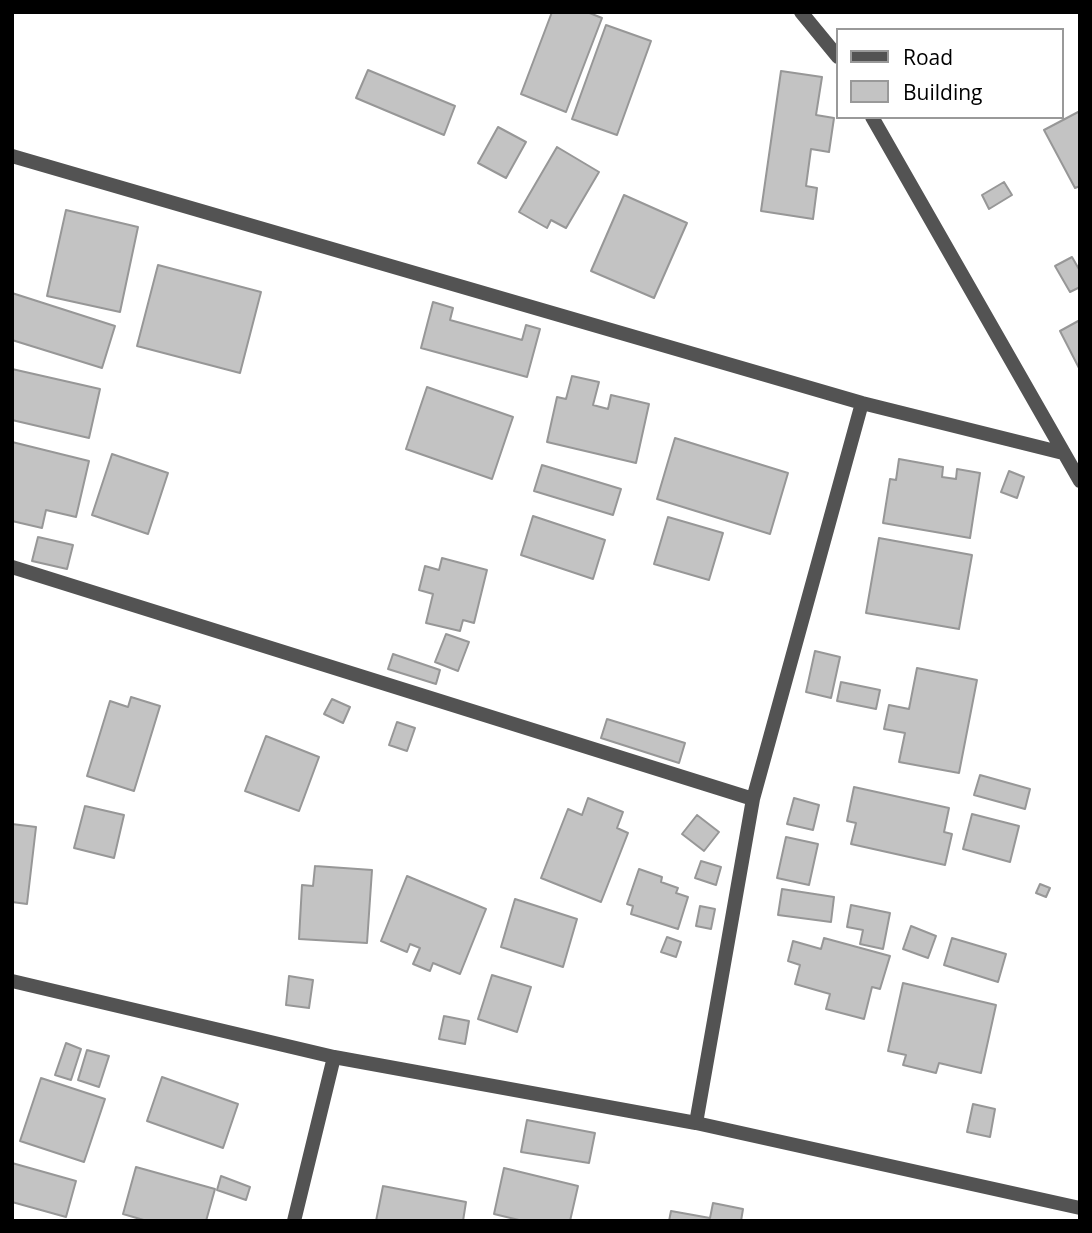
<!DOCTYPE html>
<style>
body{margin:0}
#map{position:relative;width:1092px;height:1233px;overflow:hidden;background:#fff;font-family:"Open Sans",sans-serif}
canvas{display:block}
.frame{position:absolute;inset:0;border:14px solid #000;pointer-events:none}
.legend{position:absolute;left:836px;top:28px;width:228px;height:91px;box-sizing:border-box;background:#fff;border:2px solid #999;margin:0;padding:9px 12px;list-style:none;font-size:21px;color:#000}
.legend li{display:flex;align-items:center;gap:14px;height:35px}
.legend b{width:35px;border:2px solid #999}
</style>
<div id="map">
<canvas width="1092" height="1233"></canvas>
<div class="frame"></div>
<ul class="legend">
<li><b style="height:9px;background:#535353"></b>Road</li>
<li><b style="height:19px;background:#c3c3c3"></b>Building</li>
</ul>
</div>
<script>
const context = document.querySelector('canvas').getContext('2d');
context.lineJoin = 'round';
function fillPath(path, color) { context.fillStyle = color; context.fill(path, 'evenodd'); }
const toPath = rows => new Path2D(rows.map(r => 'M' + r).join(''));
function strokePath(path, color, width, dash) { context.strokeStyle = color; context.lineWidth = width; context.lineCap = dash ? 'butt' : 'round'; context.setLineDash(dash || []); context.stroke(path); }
const building = toPath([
 [552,12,587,12,602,18,566,112,521,94,552,12],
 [606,25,651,41,617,135,572,119,606,25],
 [368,70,455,106,444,135,356,98,368,70],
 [781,71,822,77,816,115,834,118,829,152,811,149,806,186,817,188,813,219,761,211,781,71],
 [1080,111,1080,186,1075,188,1044,130,1080,111],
 [498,127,526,142,506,178,478,163,498,127],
 [557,147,599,172,566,228,551,220,547,228,519,212,557,147],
 [1004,182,1012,195,989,209,982,195,1004,182],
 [624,195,687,223,654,298,591,271,624,195],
 [66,210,138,227,120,312,47,296,66,210],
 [1072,257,1080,271,1080,287,1070,292,1055,266,1072,257],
 [158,265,261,292,240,373,137,346,158,265],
 [12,293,115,326,102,368,12,340,12,293],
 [433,302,453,308,450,320,522,340,526,325,540,329,527,377,421,348,433,302],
 [1080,320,1080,370,1060,331,1080,320],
 [12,369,100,389,89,438,12,420,12,369],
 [572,376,599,382,593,405,608,409,611,395,649,404,636,463,547,442,557,397,566,399,572,376],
 [427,387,513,417,492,479,406,449,427,387],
 [675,438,788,473,770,534,657,499,675,438],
 [12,442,89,461,76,517,46,510,42,528,12,521,12,442],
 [112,454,168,473,148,534,92,515,112,454],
 [899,459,943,467,942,477,956,479,957,469,980,473,970,538,883,523,890,479,896,480,899,459],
 [542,465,621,489,613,515,534,491,542,465],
 [1009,471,1024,477,1017,498,1001,492,1009,471],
 [533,516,605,540,593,579,521,555,533,516],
 [668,517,723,533,709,580,654,564,668,517],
 [38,537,73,545,67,569,32,561,38,537],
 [879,538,972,555,959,629,866,613,879,538],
 [442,558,487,570,474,623,463,620,460,631,426,623,433,594,419,590,425,566,439,570,442,558],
 [446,634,469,642,458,671,435,662,446,634],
 [815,651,840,657,831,698,806,692,815,651],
 [393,654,440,670,436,684,388,669,393,654],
 [917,668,977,680,959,773,899,762,905,733,884,729,889,705,909,709,917,668],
 [841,682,880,690,876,709,837,701,841,682],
 [131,697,160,706,134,791,87,776,110,701,128,707,131,697],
 [332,699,350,707,343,723,324,714,332,699],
 [607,719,685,743,679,763,601,738,607,719],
 [397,722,415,728,407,751,389,745,397,722],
 [266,736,319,757,299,811,245,791,266,736],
 [980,775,1030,789,1025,809,974,795,980,775],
 [854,787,949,808,944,832,952,834,945,865,851,844,856,823,847,821,854,787],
 [588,798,623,812,617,828,628,833,601,902,541,878,568,809,582,815,588,798],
 [794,798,819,805,813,830,787,824,794,798],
 [85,806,124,815,114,858,74,848,85,806],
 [972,814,1019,826,1010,862,963,849,972,814],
 [697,815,719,832,704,851,682,834,697,815],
 [12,824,36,827,27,904,12,902,12,824],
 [786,837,818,844,809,885,777,878,786,837],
 [701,861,721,867,716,885,695,878,701,861],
 [315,866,372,870,367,943,299,939,302,885,313,886,315,866],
 [639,869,662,877,661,882,678,888,676,893,688,897,678,929,631,914,633,906,627,904,639,869],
 [407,876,486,909,460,974,433,963,430,971,413,964,420,948,410,944,407,952,381,941,407,876],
 [1040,884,1050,888,1046,897,1036,893,1040,884],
 [782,889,834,897,831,922,778,915,782,889],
 [515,899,577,919,563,967,501,947,515,899],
 [851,905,890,913,883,949,860,944,863,930,847,927,851,905],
 [700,906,715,909,711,929,696,926,700,906],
 [911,926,936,936,928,958,903,949,911,926],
 [667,937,681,942,676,957,661,952,667,937],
 [824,938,890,956,880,989,872,987,864,1019,826,1009,830,994,795,984,800,965,788,961,793,941,821,949,824,938],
 [952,938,1006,954,998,982,944,965,952,938],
 [492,975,531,987,517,1032,478,1019,492,975],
 [289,976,313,980,309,1008,286,1005,289,976],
 [903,983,996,1005,981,1073,939,1063,936,1073,903,1065,906,1055,888,1051,903,983],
 [444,1016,469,1021,465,1044,439,1039,444,1016],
 [66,1043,81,1049,71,1080,55,1075,66,1043],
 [87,1050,109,1056,99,1087,78,1080,87,1050],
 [162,1077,238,1104,223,1148,147,1121,162,1077],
 [41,1078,105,1099,84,1162,20,1141,41,1078],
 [973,1104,995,1109,990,1137,967,1132,973,1104],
 [527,1120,595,1133,589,1163,521,1152,527,1120],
 [12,1163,76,1181,66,1217,12,1202,12,1163],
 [136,1167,215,1189,206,1221,147,1221,123,1214,136,1167],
 [504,1168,578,1186,570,1221,523,1221,494,1214,504,1168],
 [221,1176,250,1187,246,1200,217,1190,221,1176],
 [383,1186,466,1202,463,1221,376,1221,383,1186],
 [713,1203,743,1209,741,1221,669,1221,671,1211,710,1218,713,1203]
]);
fillPath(building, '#c3c3c3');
strokePath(building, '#979797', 2);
strokePath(toPath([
 [801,12,838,57],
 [872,117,1080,481],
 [12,156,862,403,1063,453],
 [12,567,753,799],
 [12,981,334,1057,696,1123,1080,1208],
 [696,1123,753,799,862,403],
 [294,1221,334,1057]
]), '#535353', 14);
</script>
